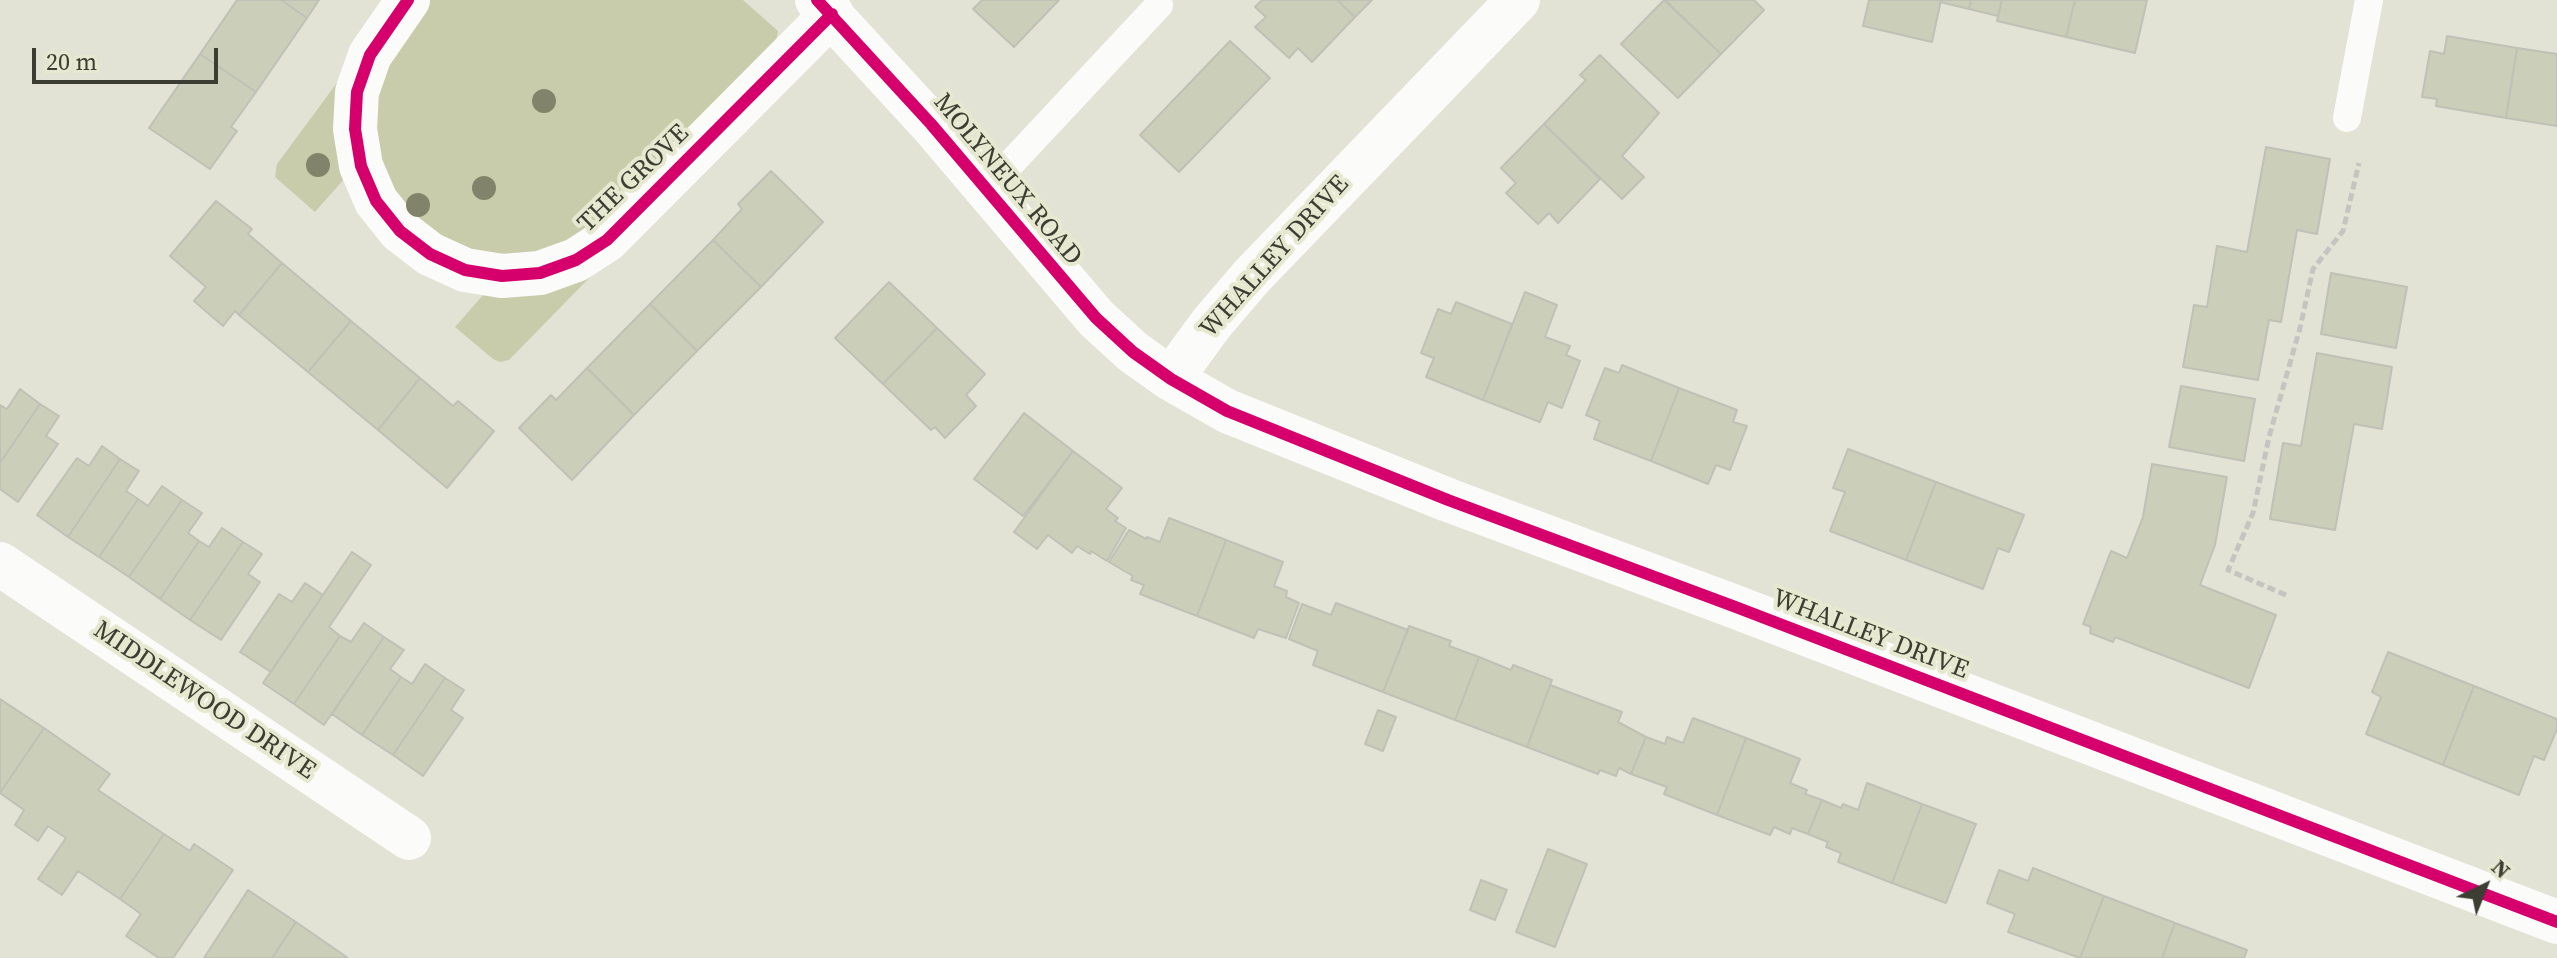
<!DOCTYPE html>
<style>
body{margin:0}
#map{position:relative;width:2557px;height:958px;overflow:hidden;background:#e2e3d5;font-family:"Source Serif 4",serif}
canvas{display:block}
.north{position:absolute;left:2445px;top:846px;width:80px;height:80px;-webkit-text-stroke:6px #e6e9cf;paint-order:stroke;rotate:43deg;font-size:22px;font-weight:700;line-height:32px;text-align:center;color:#3c3d33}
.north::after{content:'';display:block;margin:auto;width:28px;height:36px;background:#3c3d33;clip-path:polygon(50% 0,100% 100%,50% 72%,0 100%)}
.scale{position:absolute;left:32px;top:48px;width:186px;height:36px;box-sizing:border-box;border:4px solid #3c3d33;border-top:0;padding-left:10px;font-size:24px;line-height:28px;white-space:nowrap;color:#3c3d33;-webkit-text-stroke:6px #e6e9cf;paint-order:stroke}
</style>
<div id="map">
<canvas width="2557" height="958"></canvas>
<div class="north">N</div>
<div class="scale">20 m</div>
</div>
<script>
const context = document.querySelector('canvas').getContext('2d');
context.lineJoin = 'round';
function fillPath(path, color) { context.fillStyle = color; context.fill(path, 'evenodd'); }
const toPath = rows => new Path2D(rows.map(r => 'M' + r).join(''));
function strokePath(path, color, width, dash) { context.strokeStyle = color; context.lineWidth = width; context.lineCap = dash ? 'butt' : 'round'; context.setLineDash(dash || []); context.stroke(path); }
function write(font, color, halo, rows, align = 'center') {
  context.font = font + ' "Source Serif 4",serif'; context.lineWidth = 8; context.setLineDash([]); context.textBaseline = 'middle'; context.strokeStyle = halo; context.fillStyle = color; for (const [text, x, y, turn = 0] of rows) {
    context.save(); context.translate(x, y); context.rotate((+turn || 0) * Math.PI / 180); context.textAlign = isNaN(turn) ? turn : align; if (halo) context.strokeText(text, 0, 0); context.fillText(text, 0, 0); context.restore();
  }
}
fillPath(toPath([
 [423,0,743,0,778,31,776,42,601,228,537,259,466,255,406,216,374,154,375,83],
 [356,57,352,170,315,212,275,177,277,164],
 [597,270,509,360,500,362,493,359,455,327,490,287]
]), '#c9ccaa');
const building = toPath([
 [237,0,281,0,307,18,256,92,200,54,237,0],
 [281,0,319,0,307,18,281,0],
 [982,0,1059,0,1014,47,973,9,982,0],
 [1262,0,1337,0,1355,17,1312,62,1298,48,1289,58,1255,27,1266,17,1255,7,1262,0],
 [1337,0,1372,0,1355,17,1337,0],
 [1664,0,1721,54,1678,98,1621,44,1664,0],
 [1665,0,1754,0,1764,10,1721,54,1665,0],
 [1869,0,1941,0,1932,42,1863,26,1869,0],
 [1941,0,1971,0,1969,9,1940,2,1941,0],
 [1971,0,2002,0,1998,16,1969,9,1971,0],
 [2002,0,2075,0,2066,37,1997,21,2002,0],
 [2075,0,2147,0,2135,53,2066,37,2075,0],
 [2447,36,2517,48,2506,118,2436,106,2437,99,2422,97,2430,51,2444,54,2447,36],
 [1230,41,1270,78,1179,172,1140,135,1230,41],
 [2517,48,2557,54,2557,126,2506,118,2517,48],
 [200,54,256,92,231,127,237,131,210,169,149,128,200,54],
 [1600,55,1659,113,1622,156,1644,177,1622,199,1544,124,1586,80,1580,75,1600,55],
 [1544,124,1600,179,1558,223,1549,213,1538,224,1506,193,1516,183,1501,168,1544,124],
 [2266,147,2330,159,2317,234,2297,230,2281,322,2269,320,2258,380,2183,367,2194,305,2207,307,2217,246,2247,252,2266,147],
 [771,171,823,222,761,287,713,240,742,209,738,204,771,171],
 [216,201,252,229,248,234,282,263,239,315,235,311,223,326,194,301,206,287,170,256,216,201],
 [713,240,761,287,697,351,650,304,713,240],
 [282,263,351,321,308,372,239,315,282,263],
 [2331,273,2407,287,2396,348,2321,334,2331,273],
 [889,282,937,328,883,384,835,338,889,282],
 [1525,292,1557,305,1545,337,1570,346,1566,355,1580,361,1562,408,1548,402,1540,422,1483,400,1525,292],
 [1456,302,1512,324,1483,400,1426,377,1434,358,1421,353,1438,309,1451,314,1456,302],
 [650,304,697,351,634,415,587,368,650,304],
 [351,321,420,378,378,430,308,372,351,321],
 [937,328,985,374,966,395,976,406,945,438,935,427,931,430,883,384,937,328],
 [2317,353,2392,367,2382,429,2354,424,2335,530,2270,519,2283,443,2301,446,2317,353],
 [1622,365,1679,388,1651,461,1594,439,1600,421,1586,415,1605,368,1619,373,1622,365],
 [587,368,634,415,572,480,519,428,551,395,556,400,587,368],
 [420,378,453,406,458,401,494,431,447,488,378,430,420,378],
 [2181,386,2255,399,2244,461,2169,447,2181,386],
 [1679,388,1737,410,1733,422,1747,426,1730,470,1716,465,1708,484,1651,461,1679,388],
 [20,389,40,404,0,463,0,405,7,409,20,389],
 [40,404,59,416,46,436,58,444,18,502,0,489,0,463,40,404],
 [1024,413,1073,451,1023,516,974,479,1024,413],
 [102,446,120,459,68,537,37,515,77,458,89,466,102,446],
 [1848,449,1936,482,1906,560,1830,531,1845,492,1833,488,1848,449],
 [1073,451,1122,488,1106,509,1118,518,1115,521,1126,528,1107,561,1091,551,1090,554,1077,546,1072,553,1048,535,1037,549,1014,532,1073,451],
 [120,459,139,471,126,491,138,499,99,557,68,537,120,459],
 [2152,464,2227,477,2215,545,2200,585,2276,615,2249,688,2115,637,2113,642,2090,633,2091,627,2083,624,2111,551,2127,558,2143,517,2152,464],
 [1936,482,2024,515,2009,552,1998,548,1983,589,1906,560,1936,482],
 [162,486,182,500,129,577,99,557,138,499,148,506,162,486],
 [182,500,202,513,188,533,199,541,160,599,129,577,182,500],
 [1169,518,1226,540,1197,616,1140,594,1144,585,1131,580,1133,576,1109,562,1129,530,1146,539,1147,537,1160,542,1169,518],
 [222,528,243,542,190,620,160,599,199,541,209,547,222,528],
 [1226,540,1283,562,1274,586,1287,591,1286,597,1299,603,1286,638,1258,629,1254,638,1197,616,1226,540],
 [243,542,262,554,248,574,260,582,221,640,190,620,243,542],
 [352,552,371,565,329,627,340,636,294,704,263,683,352,552],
 [305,583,323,595,271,672,240,652,279,594,292,602,305,583],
 [1336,603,1408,630,1383,692,1313,665,1318,651,1289,639,1302,604,1331,615,1336,603],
 [364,623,384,637,324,725,294,704,340,636,351,642,364,623],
 [1409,626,1451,641,1449,646,1479,657,1455,720,1383,692,1409,626],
 [384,637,404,650,390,669,401,677,362,735,332,714,384,637],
 [2388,652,2474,686,2443,765,2366,734,2381,697,2372,692,2388,652],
 [1479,657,1511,670,1513,665,1552,680,1527,747,1455,720,1479,657],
 [425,664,445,678,393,755,362,735,401,677,412,684,425,664],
 [445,678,464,690,451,710,463,718,423,776,393,755,445,678],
 [1550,685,1622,712,1618,722,1646,737,1631,774,1619,768,1616,776,1600,770,1598,774,1527,747,1550,685],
 [2474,686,2557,719,2557,729,2544,760,2534,756,2519,795,2443,765,2474,686],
 [0,699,44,728,0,793,0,699],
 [1378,710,1396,717,1383,751,1365,744,1378,710],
 [1693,718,1746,738,1717,815,1664,794,1667,787,1631,774,1646,737,1665,744,1667,737,1683,743,1693,718],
 [44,728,110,774,98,790,164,834,120,899,78,871,62,895,38,879,66,838,48,826,38,841,15,825,24,810,0,793,44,728],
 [1746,738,1800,759,1790,783,1807,790,1805,794,1822,800,1808,834,1792,828,1790,834,1774,827,1770,835,1717,815,1746,738],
 [1867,783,1922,804,1892,883,1838,862,1841,853,1826,847,1828,842,1808,834,1822,800,1841,808,1843,804,1858,810,1867,783],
 [1922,804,1976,824,1946,903,1892,883,1922,804],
 [164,834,190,851,194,844,233,870,173,958,159,958,126,936,141,914,120,899,164,834],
 [1548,849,1587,864,1555,947,1516,932,1548,849],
 [2033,868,2104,896,2080,958,2008,932,2015,914,1987,903,1999,870,2028,881,2033,868],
 [1481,880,1507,890,1495,920,1470,910,1481,880],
 [248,890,296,922,272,958,204,958,248,890],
 [2104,896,2175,923,2162,958,2080,958,2104,896],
 [296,922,348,958,272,958,296,922],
 [2175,923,2247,950,2244,958,2162,958,2175,923]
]);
fillPath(building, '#cbceb8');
strokePath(building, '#c0c1b6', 2);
strokePath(toPath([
 [2286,595,2228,570,2253,513,2269,437,2300,328,2313,269,2343,231,2359,163]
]), '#c4c5c0', 5, [8, 4]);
strokePath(toPath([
 [2347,118,2369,0],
 [986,190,1159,5]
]), '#fbfbf9', 28);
strokePath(toPath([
 [408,0,370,55,357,92,355,129,361,166,376,201,400,231,430,254,465,270,502,276,540,273,576,260,607,240,832,14],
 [817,0,931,124,1096,318,1133,352,1171,379,1227,411,1448,500,1733,606,2557,922],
 [1171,379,1211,324,1252,276,1518,0],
 [0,564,409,838]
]), '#fbfbf9', 44);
strokePath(toPath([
 [408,0,370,55,357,92,355,129,361,166,376,201,400,231,430,254,465,270,502,276,540,273,576,260,607,240,832,14],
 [817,0,931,124,1096,318,1133,352,1171,379,1227,411,1448,500,1733,606,2557,922]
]), '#d6006c', 12);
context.fillStyle = '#81836b';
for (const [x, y] of [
 [544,101],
 [318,165],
 [484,188],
 [418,205]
]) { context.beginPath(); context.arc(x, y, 12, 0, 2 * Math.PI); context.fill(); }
write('26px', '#3c3d33', '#e6e9cf', [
 ["THE GROVE",634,179,-44],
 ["MOLYNEUX ROAD",1007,180,50],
 ["WHALLEY DRIVE",1275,257,-48],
 ["WHALLEY DRIVE",1870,635,21],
 ["MIDDLEWOOD DRIVE",204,701,34]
]);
</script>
